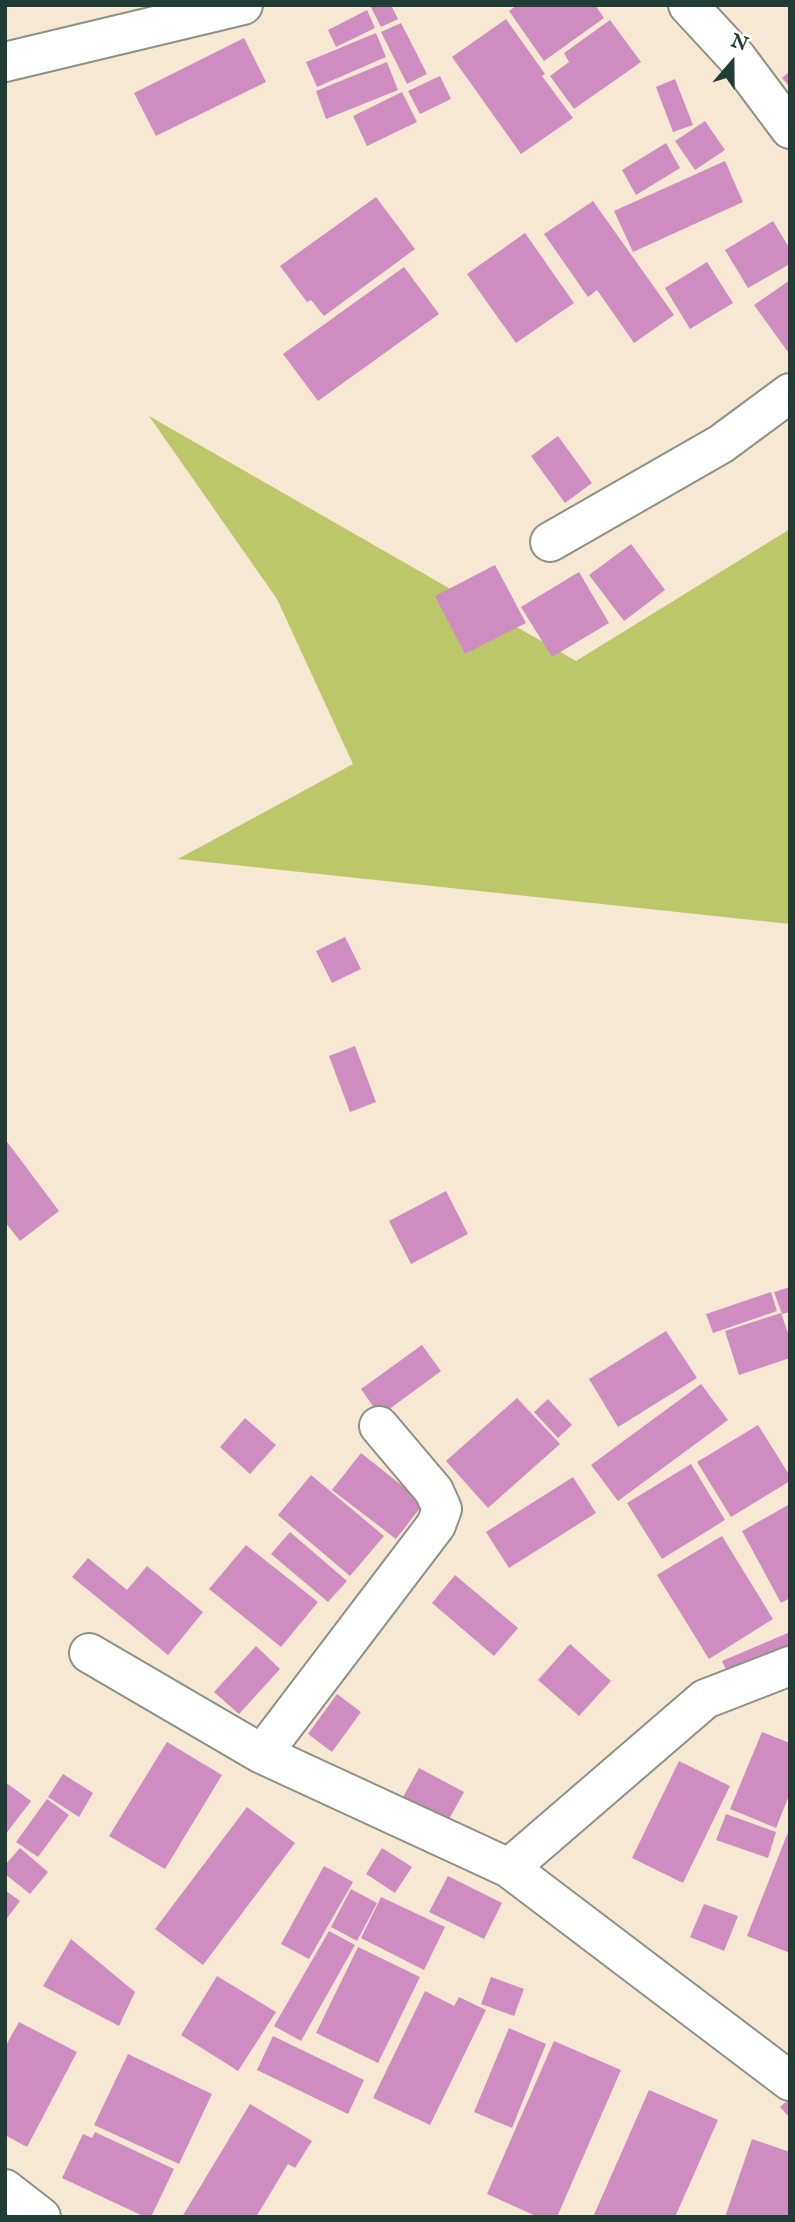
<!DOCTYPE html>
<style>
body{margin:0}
#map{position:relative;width:795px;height:2222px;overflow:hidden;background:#f7e8d4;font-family:"IM FELL English",serif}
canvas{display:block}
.frame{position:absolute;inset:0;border:7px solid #1f3d34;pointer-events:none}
.north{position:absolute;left:697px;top:28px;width:70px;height:70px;-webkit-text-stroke:5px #fff;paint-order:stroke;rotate:20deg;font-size:19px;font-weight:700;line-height:28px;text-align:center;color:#1f3d34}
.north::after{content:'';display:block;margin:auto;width:24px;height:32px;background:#1f3d34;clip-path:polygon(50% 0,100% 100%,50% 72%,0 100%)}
</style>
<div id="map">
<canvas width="795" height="2222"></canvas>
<div class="frame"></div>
<div class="north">N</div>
</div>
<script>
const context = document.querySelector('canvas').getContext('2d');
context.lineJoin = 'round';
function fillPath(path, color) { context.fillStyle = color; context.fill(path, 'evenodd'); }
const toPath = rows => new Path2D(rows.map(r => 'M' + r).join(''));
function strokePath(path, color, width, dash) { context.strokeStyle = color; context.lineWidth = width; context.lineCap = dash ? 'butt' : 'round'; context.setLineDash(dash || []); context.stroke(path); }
fillPath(toPath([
 [149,416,576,661,790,529,790,924,178,859,353,764,277,599]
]), '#bbc769');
fillPath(toPath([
 [370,5,391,5,398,19,381,27],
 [517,5,595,5,604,18,544,61,509,11],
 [367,10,375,28,336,47,328,30],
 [506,19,545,74,542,76,573,118,521,154,452,57],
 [610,20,641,62,574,109,550,76,569,62,564,53],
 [401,23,427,74,407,84,381,32],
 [376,33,386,57,317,87,306,62],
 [244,38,266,82,156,136,134,93],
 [387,62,398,90,326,119,316,91],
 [790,71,790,87,782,78],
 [440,76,451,99,420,114,408,91],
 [675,79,693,125,673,132,656,87],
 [402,92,417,122,367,146,353,116],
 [705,121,725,150,695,170,675,141],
 [666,143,680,168,636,195,622,170],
 [725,161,743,202,633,252,614,211],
 [376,197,415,249,324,316,311,300,307,302,280,266],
 [593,201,674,315,634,343,597,290,588,297,544,234],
 [773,221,790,249,790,264,748,288,725,250],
 [525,233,574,303,516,343,467,274],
 [707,262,733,303,690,329,665,288],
 [404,267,439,314,318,401,283,354],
 [790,280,790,351,788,352,754,305],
 [558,436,592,483,565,503,531,456],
 [631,544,665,590,624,621,589,575],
 [495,565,526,623,465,654,435,596],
 [579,572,609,623,552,657,521,607],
 [345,937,361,969,332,983,316,951],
 [355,1046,376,1102,350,1112,329,1056],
 [5,1139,59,1211,20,1241,5,1222],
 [446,1191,468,1234,411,1264,389,1221],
 [790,1287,790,1312,782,1314,774,1292],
 [771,1292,777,1311,713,1333,706,1314],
 [781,1313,790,1339,790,1358,739,1375,725,1331],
 [666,1331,697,1378,618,1427,589,1379],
 [422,1345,441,1371,380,1416,361,1389],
 [701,1384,728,1420,618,1501,591,1465],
 [517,1398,560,1444,488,1508,446,1461],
 [548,1399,572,1425,558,1438,534,1412],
 [245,1418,276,1445,250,1474,220,1447],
 [758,1425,790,1476,790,1481,731,1517,697,1462],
 [361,1453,424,1503,396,1539,332,1490],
 [691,1464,725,1520,662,1559,627,1503],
 [311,1475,384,1536,350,1576,278,1515],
 [573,1477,596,1513,509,1568,486,1532],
 [790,1504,790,1598,781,1603,742,1531],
 [290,1532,347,1581,328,1602,271,1554],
 [722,1536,773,1619,709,1659,657,1575],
 [246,1545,318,1602,281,1647,209,1589],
 [88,1558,127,1590,147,1566,203,1612,168,1655,72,1577],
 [455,1575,518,1628,494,1656,432,1603],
 [790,1632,790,1658,732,1683,722,1661],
 [570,1644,611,1681,579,1716,538,1680],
 [256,1646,280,1669,239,1714,214,1692],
 [337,1694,361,1712,332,1752,308,1734],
 [762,1732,790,1743,790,1793,776,1828,730,1809],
 [167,1742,222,1775,165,1869,109,1836],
 [679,1761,730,1786,683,1883,632,1858],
 [419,1768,464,1792,448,1821,403,1797],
 [63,1774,93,1793,79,1817,48,1797],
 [5,1782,31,1801,5,1835],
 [47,1799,69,1815,38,1857,16,1842],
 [247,1807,295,1843,203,1965,155,1929],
 [726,1814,776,1832,768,1858,716,1840],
 [790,1827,790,1953,747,1936],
 [20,1848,48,1872,30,1894,5,1874,5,1865],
 [382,1848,412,1867,395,1893,366,1874],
 [324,1866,353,1882,309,1959,281,1944],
 [448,1876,502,1903,484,1939,429,1912],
 [351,1889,377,1903,357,1941,331,1927],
 [5,1890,20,1901,5,1921],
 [381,1897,445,1927,424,1970,361,1938],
 [704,1904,738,1916,724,1951,690,1937],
 [329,1931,355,1945,301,2041,274,2026],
 [71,1939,135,1992,119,2026,43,1986],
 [358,1947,420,1977,378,2063,316,2033],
 [217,1976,276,2012,238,2071,181,2035],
 [491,1977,524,1989,514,2016,481,2004],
 [425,1991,454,2006,459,1997,486,2010,430,2125,373,2098],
 [19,2022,77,2052,27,2147,5,2135,5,2047],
 [509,2028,546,2044,512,2128,474,2112],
 [273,2036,364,2080,348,2114,257,2070],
 [554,2041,621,2070,557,2217,538,2217,487,2194],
 [128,2054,212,2094,179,2164,94,2125],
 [649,2090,718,2120,675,2217,593,2217],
 [790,2098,790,2118,780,2107],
 [250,2104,312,2141,295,2168,288,2164,256,2217,182,2217],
 [95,2132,174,2169,151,2217,145,2217,62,2178,83,2134,92,2138],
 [752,2139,790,2152,790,2217,725,2217]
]), '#cf8cc1');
const minor = toPath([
 [688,5,737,58,790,129],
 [550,542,721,444,790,393],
 [89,1653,262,1754,509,1868,790,2081],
 [262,1754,436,1525,442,1509,434,1491,379,1426],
 [509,1868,705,1699,790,1666],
 [5,2189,41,2217]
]);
const major = toPath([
 [5,62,243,5]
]);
strokePath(minor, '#8b9284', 42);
strokePath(major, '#8b9284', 42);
strokePath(minor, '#fff', 38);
strokePath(major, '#fff', 38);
</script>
